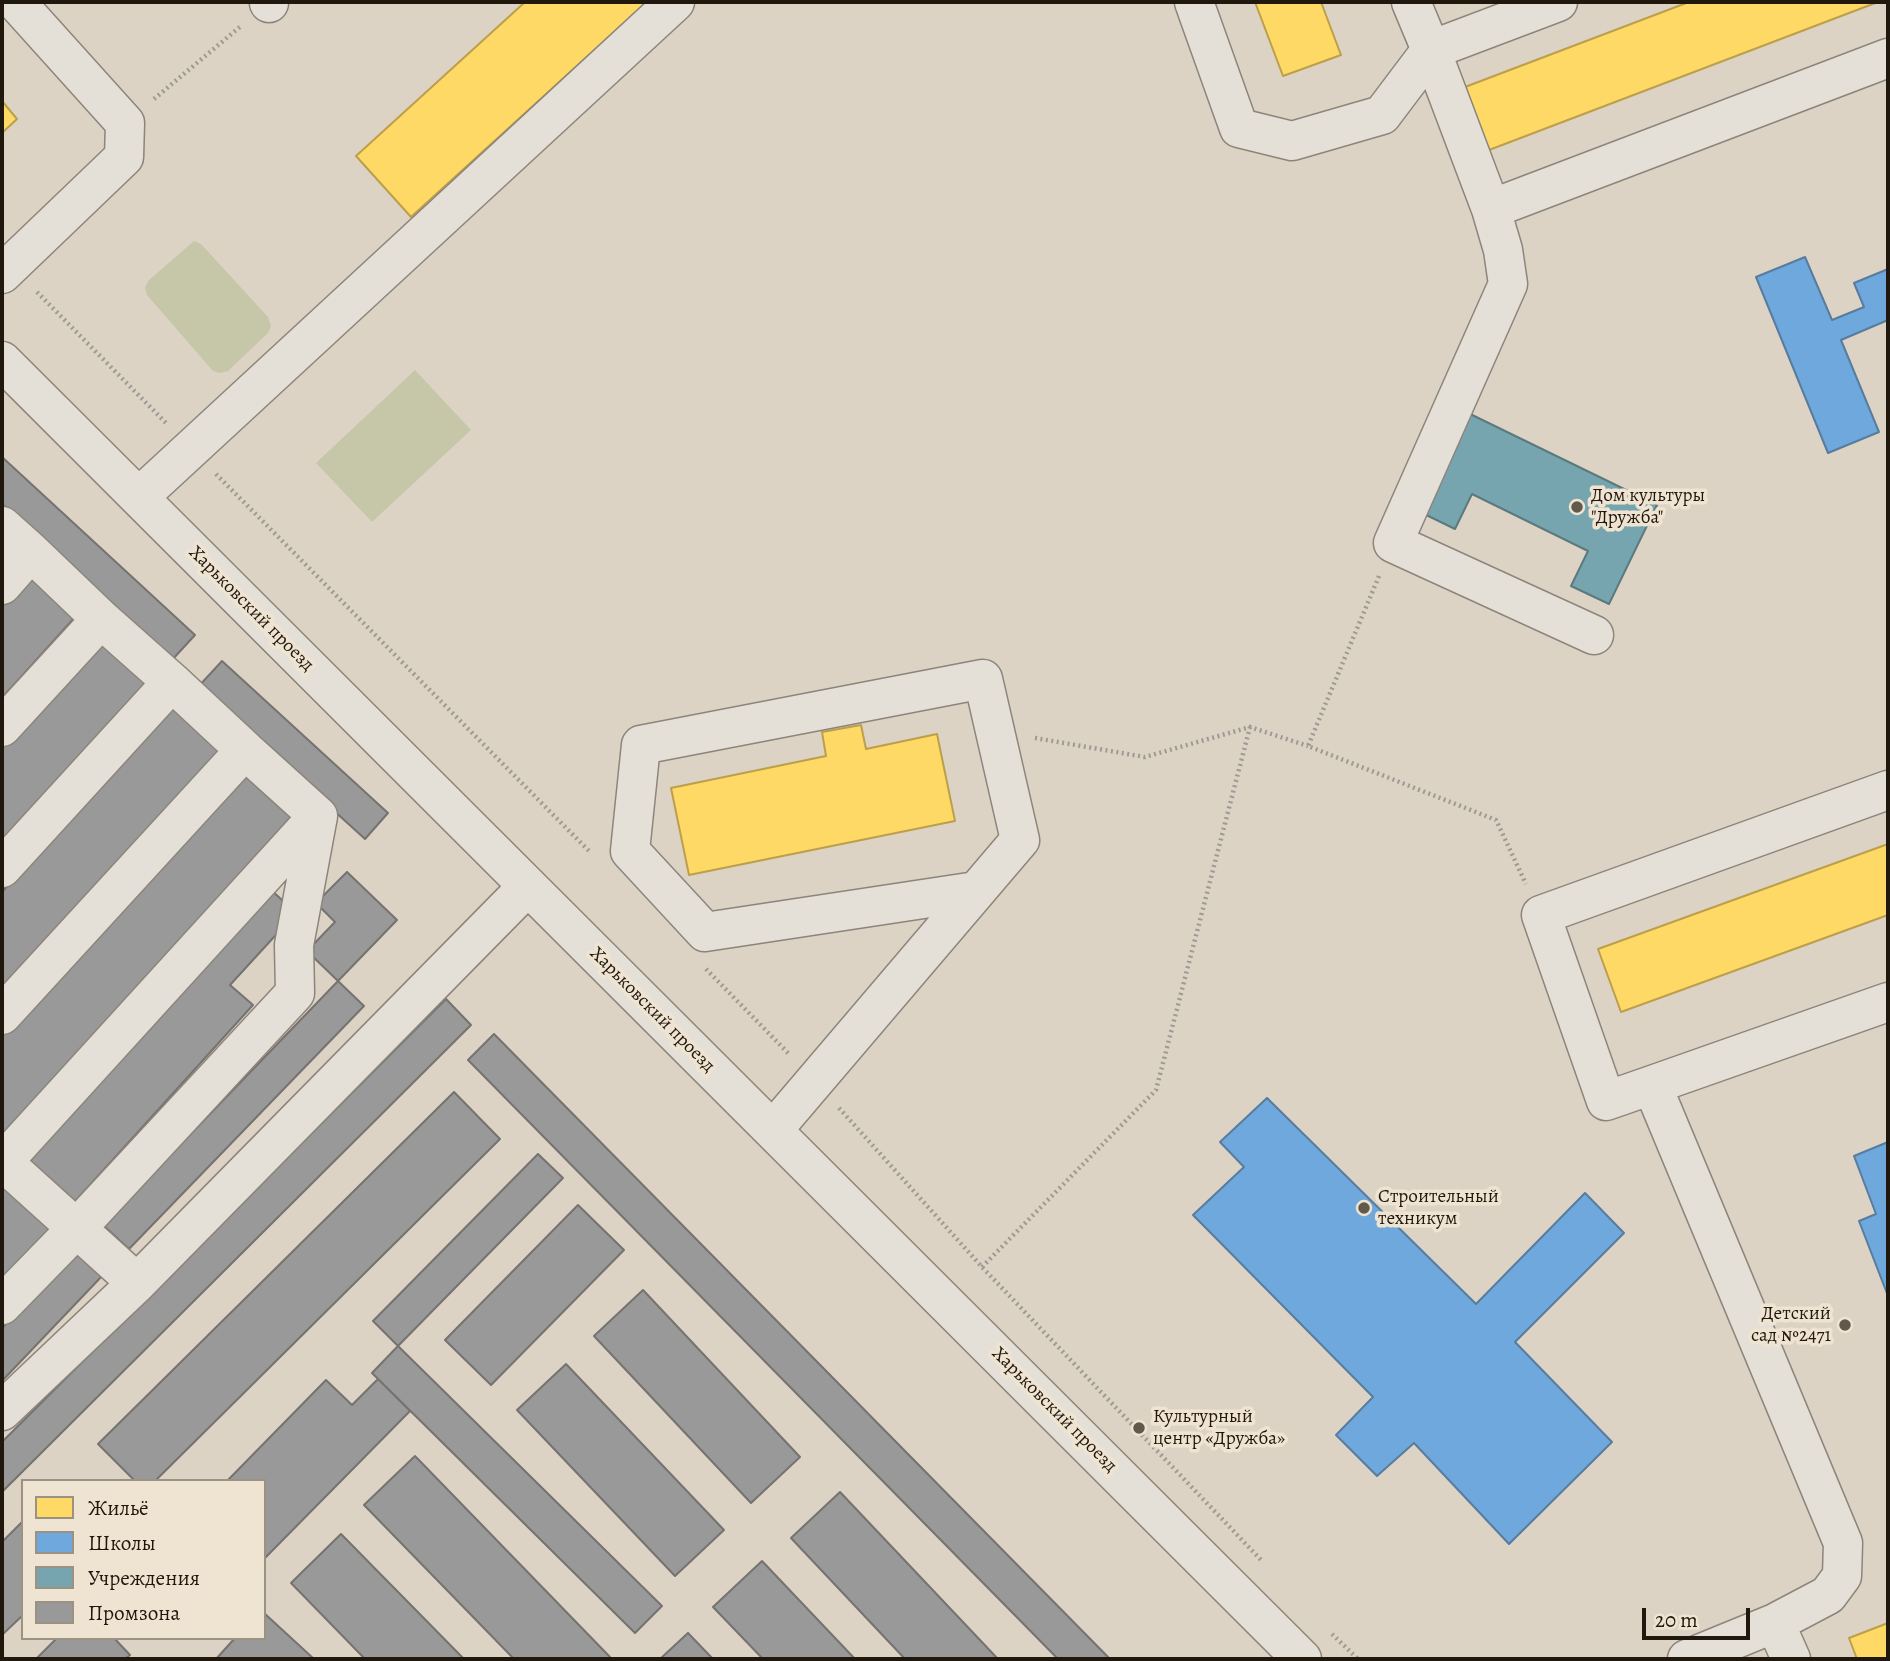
<!DOCTYPE html>
<meta charset="utf-8">
<style>
body{margin:0}
#map{position:relative;width:1890px;height:1661px;overflow:hidden;background:#dcd3c4;font-family:Alegreya,serif}
canvas{display:block}
.frame{position:absolute;inset:0;border:4px solid #20170d;pointer-events:none}
.legend{position:absolute;left:21px;top:1479px;width:245px;height:161px;box-sizing:border-box;background:#efe4d2;border:2px solid #9c9283;margin:0;padding:9px 12px;list-style:none;font-size:21px;color:#20170d}
.legend li{display:flex;align-items:center;gap:14px;height:35px}
.legend b{width:35px;border:2px solid #9c9283}
.scale{position:absolute;left:1642px;top:1608px;width:108px;height:32px;box-sizing:border-box;border:4px solid #20170d;border-top:0;padding-left:9px;font-size:21px;line-height:24px;white-space:nowrap;color:#20170d;-webkit-text-stroke:5px #efe4d2;paint-order:stroke}
</style>
<div id="map">
<canvas width="1890" height="1661"></canvas>
<div class="frame"></div>
<ul class="legend">
<li><b style="height:19px;background:#ffd966"></b>Жильё</li>
<li><b style="height:19px;background:#6fa8dc"></b>Школы</li>
<li><b style="height:19px;background:#76a5af"></b>Учреждения</li>
<li><b style="height:19px;background:#999"></b>Промзона</li>
</ul>
<div class="scale">20 m</div>
</div>
<script>
const context = document.querySelector('canvas').getContext('2d');
context.lineJoin = 'round';
function fillPath(path, color) { context.fillStyle = color; context.fill(path, 'evenodd'); }
const toPath = rows => new Path2D(rows.map(r => 'M' + r).join(''));
function strokePath(path, color, width, dash) { context.strokeStyle = color; context.lineWidth = width; context.lineCap = dash ? 'butt' : 'round'; context.setLineDash(dash || []); context.stroke(path); }
function write(font, color, halo, rows, align = 'center') {
  context.font = font + ' Alegreya,serif'; context.lineWidth = 7; context.setLineDash([]); context.textBaseline = 'middle'; context.strokeStyle = halo; context.fillStyle = color; for (const [text, x, y, turn = 0] of rows) {
    context.save(); context.translate(x, y); context.rotate((+turn || 0) * Math.PI / 180); context.textAlign = isNaN(turn) ? turn : align; if (halo) context.strokeText(text, 0, 0); context.fillText(text, 0, 0); context.restore();
  }
}
fillPath(toPath([
 [194,241,201,244,268,317,271,326,268,333,228,371,220,373,213,371,147,295,145,288,148,281],
 [415,370,471,430,372,522,316,463]
]), '#c5c7a8');
const homes = toPath([
 [525,2,647,2,411,217,356,156,525,2],
 [1255,2,1321,2,1341,55,1283,76,1255,2],
 [1689,2,1878,2,1489,150,1465,87,1689,2],
 [2,101,17,119,2,133,2,101],
 [861,725,866,749,937,734,955,821,689,875,671,788,826,756,822,732,861,725],
 [1888,844,1888,915,1621,1012,1598,949,1888,844],
 [1888,1623,1888,1659,1857,1659,1849,1638,1888,1623]
]);
fillPath(homes, '#ffd966');
strokePath(homes, '#bc9f4b', 2);
const schools = toPath([
 [1805,257,1832,320,1864,307,1854,283,1888,269,1888,320,1841,340,1879,432,1828,453,1756,277,1805,257],
 [1267,1098,1476,1304,1585,1193,1624,1233,1515,1342,1612,1442,1509,1544,1414,1443,1377,1476,1336,1435,1373,1397,1193,1215,1244,1167,1220,1142,1267,1098],
 [1888,1142,1888,1296,1859,1221,1876,1214,1854,1156,1888,1142]
]);
fillPath(schools, '#6fa8dc');
strokePath(schools, '#577c9e', 2);
const public = toPath([
 [1464,411,1657,505,1609,604,1571,586,1588,551,1472,494,1455,529,1416,510,1464,411]
]);
fillPath(public, '#76a5af');
strokePath(public, '#5c7a7e', 2);
const industry = toPath([
 [2,457,195,635,172,660,2,504,2,457],
 [25,571,76,616,2,698,2,597,25,571],
 [98,640,149,685,2,848,2,747,98,640],
 [222,661,388,813,365,839,198,687,222,661],
 [176,700,226,745,2,993,2,892,176,700],
 [242,770,293,815,3,1135,2,1036,242,770],
 [347,872,397,920,338,981,307,951,335,922,316,903,347,872],
 [269,888,296,913,230,985,253,1005,71,1206,22,1161,269,888],
 [338,981,364,1006,129,1249,103,1225,338,981],
 [446,999,471,1025,2,1492,2,1442,446,999],
 [494,1034,1110,1659,1058,1659,468,1060,494,1034],
 [454,1092,500,1139,155,1481,135,1481,98,1444,454,1092],
 [538,1154,563,1178,398,1346,373,1321,538,1154],
 [8,1182,55,1228,2,1284,2,1189,8,1182],
 [578,1205,624,1250,491,1385,445,1340,578,1205],
 [77,1250,103,1275,2,1381,2,1328,77,1250],
 [643,1290,800,1457,751,1503,594,1336,643,1290],
 [398,1346,662,1606,635,1633,372,1373,398,1346],
 [566,1364,724,1530,675,1576,517,1410,566,1364],
 [378,1379,410,1411,264,1559,264,1481,227,1481,326,1380,352,1405,378,1379],
 [415,1456,610,1657,609,1659,514,1659,364,1505,415,1456],
 [840,1492,997,1658,996,1659,905,1659,791,1538,840,1492],
 [23,1521,23,1615,2,1635,2,1542,23,1521],
 [341,1534,464,1659,365,1659,291,1583,341,1534],
 [762,1561,855,1659,763,1659,713,1607,762,1561],
 [264,1613,314,1659,216,1659,235,1638,264,1638,264,1613],
 [688,1633,713,1659,660,1659,688,1633],
 [57,1638,114,1638,130,1655,125,1659,36,1659,57,1638]
]);
fillPath(industry, '#999');
strokePath(industry, '#75726f', 2);
const minor = toPath([
 [1194,2,1239,128,1292,141,1382,115,1431,50,1411,2],
 [1558,2,1431,50,1491,209,1888,58],
 [269,3,269,2],
 [1491,209,1503,250,1508,284,1393,543,1594,635],
 [2,274,124,157,125,123,16,2],
 [2,361,1302,1659],
 [139,497,675,2],
 [2,526,31,552],
 [2,585,31,552,101,619,172,682,2,868],
 [172,682,245,750],
 [2,727,101,619],
 [2,1015,245,750,318,816,2,1163],
 [1652,1085,1606,1101,1541,915,1888,790],
 [773,1130,1020,840,983,679,641,745,630,851,705,932,976,891],
 [2,1161,137,1283],
 [2,1305,77,1228,295,993,294,945,318,816],
 [2,1411,137,1283,528,886],
 [1775,1623,1791,1659],
 [1687,1659,1775,1623,1828,1595,1842,1576,1843,1543,1652,1085,1888,1002]
]);
strokePath(minor, '#8c857b', 41);
strokePath(toPath([
 [154,99,241,26],
 [37,292,166,423],
 [216,474,591,853],
 [1379,576,1308,746,1496,820,1526,884],
 [1035,738,1145,757,1250,727,1308,746],
 [706,969,790,1055],
 [839,1108,982,1267,1263,1562],
 [982,1267,1156,1090,1250,727],
 [1332,1634,1358,1659]
]), '#9f9a94', 4.5, [2, 3.5]);
strokePath(minor, '#e4e0d8', 38);
for (const [x, y, r, color] of [
 [1577,507,7,"#62594d"],
 [1364,1208,7,"#62594d"],
 [1845,1325,7,"#62594d"],
 [1139,1428,7,"#62594d"]
]) { const dot = new Path2D(); dot.arc(x, y, r, 0, 2 * Math.PI); context.fillStyle = color; context.fill(dot); strokePath(dot, '#efe4d2', 2.5); }
write('19px', '#20170d', '#efe4d2', [
 ["Дом культуры",1591,496],
 ["\"Дружба\"",1591,518],
 ["Строительный",1378,1197],
 ["техникум",1378,1219],
 ["Детский",1831,1314,"right"],
 ["сад №2471",1831,1336,"right"],
 ["Культурный",1153,1417],
 ["центр «Дружба»",1153,1439]
], 'left');
write('19px', '#20170d', '#efe4d2', [
 ["Харьковский проезд",251,609,45],
 ["Харьковский проезд",652,1010,45],
 ["Харьковский проезд",1054,1410,45]
]);
</script>
